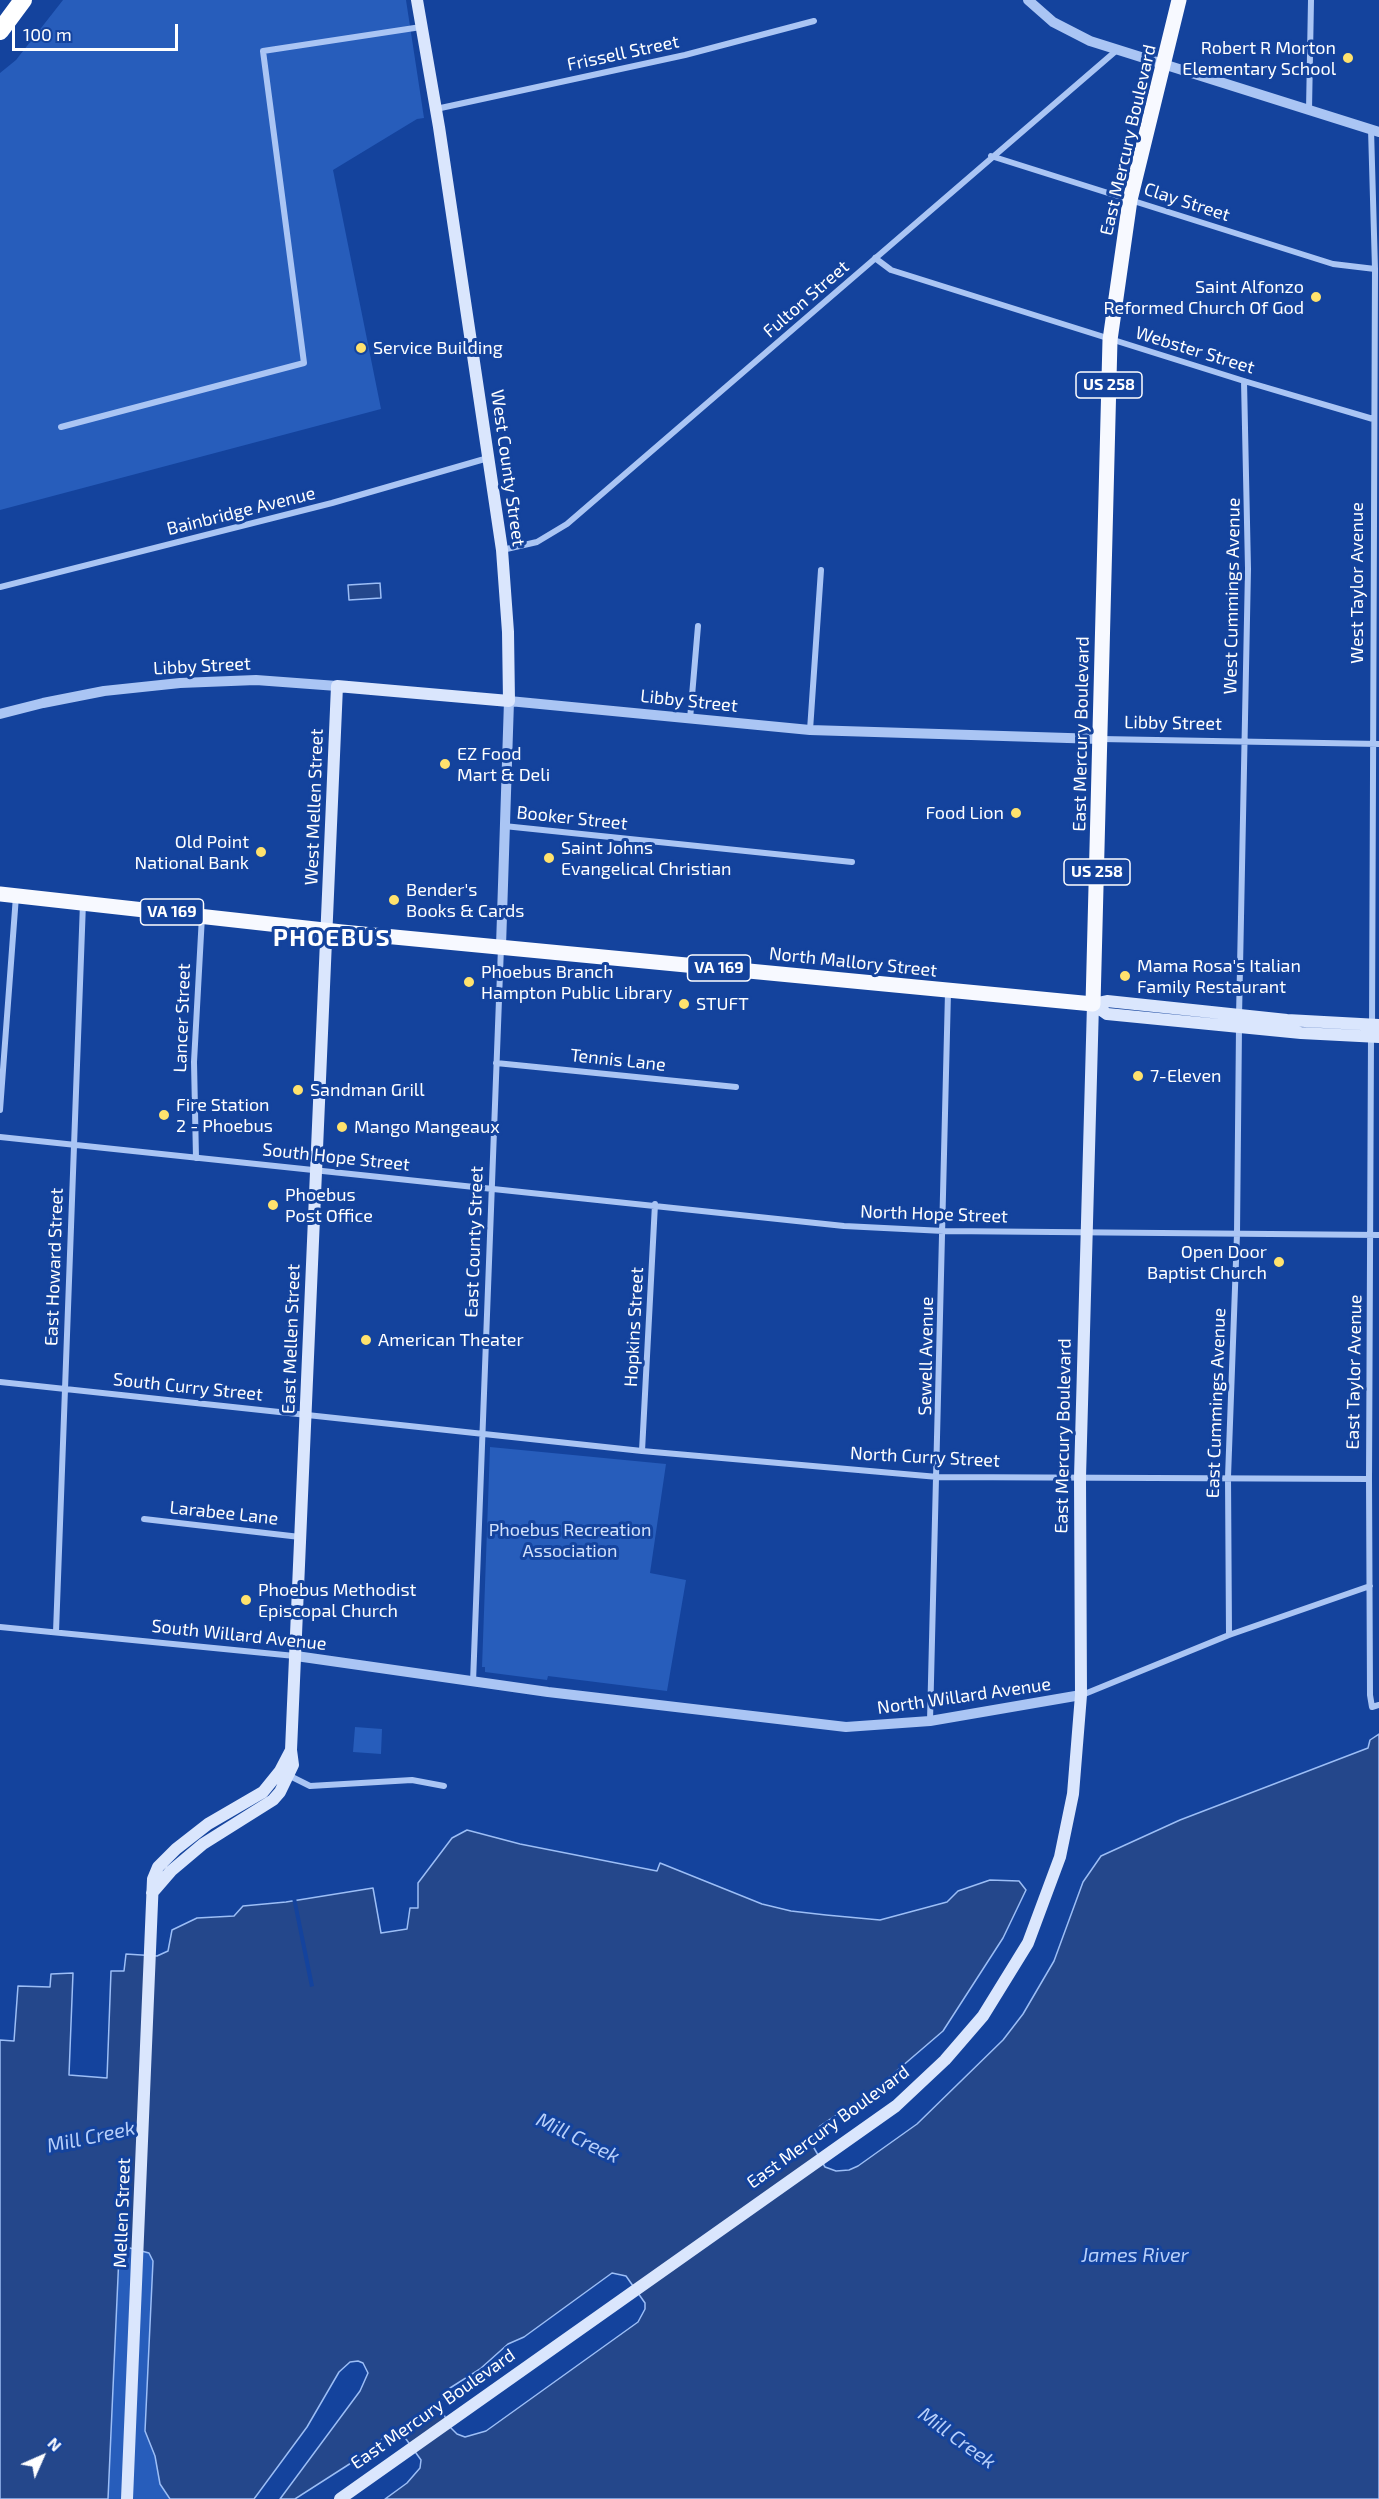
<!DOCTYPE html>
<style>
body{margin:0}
#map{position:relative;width:1379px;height:2499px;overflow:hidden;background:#14439d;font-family:"Exo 2",sans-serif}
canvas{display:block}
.north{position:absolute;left:12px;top:2427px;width:60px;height:60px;-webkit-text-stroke:4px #14439d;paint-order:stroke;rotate:45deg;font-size:16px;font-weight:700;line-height:24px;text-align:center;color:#fff}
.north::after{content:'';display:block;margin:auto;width:21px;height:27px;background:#fff;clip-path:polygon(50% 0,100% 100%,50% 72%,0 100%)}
.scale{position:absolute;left:12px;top:24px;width:166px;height:27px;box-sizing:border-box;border:3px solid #fff;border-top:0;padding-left:8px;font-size:18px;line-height:21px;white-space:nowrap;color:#fff;-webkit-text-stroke:4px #14439d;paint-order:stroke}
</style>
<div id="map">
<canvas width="1379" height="2499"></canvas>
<div class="north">N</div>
<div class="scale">100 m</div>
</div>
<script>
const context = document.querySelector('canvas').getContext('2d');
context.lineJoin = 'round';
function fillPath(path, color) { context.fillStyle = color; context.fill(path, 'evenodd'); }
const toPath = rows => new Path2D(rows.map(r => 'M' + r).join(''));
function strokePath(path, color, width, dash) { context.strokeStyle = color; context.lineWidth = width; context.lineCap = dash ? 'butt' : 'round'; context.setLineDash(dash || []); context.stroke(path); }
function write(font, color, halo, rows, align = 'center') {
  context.font = font + ' "Exo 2",sans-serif'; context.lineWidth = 6; context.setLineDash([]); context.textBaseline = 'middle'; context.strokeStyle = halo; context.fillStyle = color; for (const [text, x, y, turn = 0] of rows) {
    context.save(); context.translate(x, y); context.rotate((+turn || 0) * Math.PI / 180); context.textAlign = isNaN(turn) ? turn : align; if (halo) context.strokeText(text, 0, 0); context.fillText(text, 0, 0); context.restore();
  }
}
fillPath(toPath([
 [63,0,406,0,424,118,417,119,333,170,381,409,0,510,0,73,16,60],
 [490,1447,666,1464,650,1573,686,1580,667,1691,548,1676,547,1680,485,1672,485,1667,482,1667],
 [355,1727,382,1729,381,1754,353,1752],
 [159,2237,190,2499,37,2499,116,2241]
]), '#275dbb');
const water = toPath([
 [380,583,381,598,349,600,348,585,380,583],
 [1379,1734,1379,2499,385,2499,407,2483,420,2468,421,2460,406,2439,397,2431,389,2433,362,2456,295,2499,280,2499,360,2391,368,2373,363,2363,358,2361,350,2362,339,2372,307,2427,254,2499,170,2499,160,2484,155,2456,145,2431,153,2261,149,2253,126,2247,119,2255,108,2499,0,2499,0,2040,14,2041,18,1986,50,1987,51,1974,73,1973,69,2075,107,2078,111,1971,124,1971,126,1954,157,1956,168,1951,172,1930,197,1918,234,1916,243,1906,286,1902,373,1888,381,1933,407,1929,410,1908,418,1908,418,1883,452,1838,467,1830,520,1844,657,1871,660,1863,762,1904,791,1911,826,1915,880,1920,947,1902,958,1891,990,1880,1019,1881,1026,1890,1003,1938,943,2031,879,2086,820,2126,814,2135,814,2148,825,2167,836,2171,849,2170,858,2166,917,2124,1003,2040,1023,2014,1054,1961,1083,1882,1101,1856,1180,1820,1368,1748,1370,1740,1379,1734],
 [612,2273,626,2276,645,2303,645,2309,638,2322,486,2431,465,2437,457,2434,449,2426,439,2403,450,2388,480,2369,508,2344,524,2337,612,2273]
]);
fillPath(water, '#24478b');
strokePath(water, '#9cbef6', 1.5);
fillPath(toPath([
 [292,1898,296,1898,314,1986,310,1987]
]), '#14439d');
strokePath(toPath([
 [436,109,685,55,814,21],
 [1309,110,1311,0],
 [1371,129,1375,269,1372,1027],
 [991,156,1333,264,1375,269],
 [875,258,891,270,1244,381,1373,419],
 [61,427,304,363,263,51,421,27],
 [502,550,537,542,567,524,1117,50],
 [0,587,332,503,488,458],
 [690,719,698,626],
 [810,730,821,570],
 [1101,739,1379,744],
 [504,826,852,862],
 [1239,1017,1248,569,1244,381],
 [1371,1037,1369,1479,1370,1695,1372,1707,1379,1705],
 [496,1063,736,1087],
 [0,1110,16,896],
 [0,1137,844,1226,944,1231,1379,1235],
 [196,1158,194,1062,202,916],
 [0,1382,642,1451,938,1477,1369,1479],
 [642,1451,655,1204],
 [144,1519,300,1537],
 [0,1627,295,1656],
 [56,1632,83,903],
 [1229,1635,1228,1477,1237,1234,1239,1027],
 [473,1682,501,947],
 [1082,1695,1229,1635,1370,1586],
 [930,1721,948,992],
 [286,1774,310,1786,412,1780,444,1786]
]), '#aac5f4', 6);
strokePath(toPath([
 [1028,0,1053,22,1090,41,1379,132],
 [0,714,43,703,104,691,180,683,256,680,337,686],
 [501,946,509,701,810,730,1100,739],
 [296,1656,548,1692,846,1727,930,1721,1081,1695]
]), '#aac5f4', 10);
strokePath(toPath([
 [1093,1004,1107,1014,1301,1033,1379,1037],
 [1093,1004,1107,1001,1287,1020,1379,1025],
 [152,1893,171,1871,203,1844,273,1800,280,1792,293,1765,291,1750,337,686,509,701,508,632,502,550,439,127,417,0],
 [127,2499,153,1879,158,1867,176,1849,208,1824,263,1792,280,1771,291,1750],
 [340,2499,896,2106,945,2060,983,2016,1028,1943,1060,1857,1073,1794,1081,1695,1080,1477,1093,1004]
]), '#dae6fd', 12);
strokePath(toPath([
 [0,894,342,932,1093,1004,1110,340,1130,200,1179,0]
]), '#f7f9ff', 15);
strokePath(toPath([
 [0,31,23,0]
]), '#fff', 18);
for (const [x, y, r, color] of [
 [1348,58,6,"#ffe26d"],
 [1316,297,6,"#ffe26d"],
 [361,348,6,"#ffe26d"],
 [445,764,6,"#ffe26d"],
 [1016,813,6,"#ffe26d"],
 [261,852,6,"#ffe26d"],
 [549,858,6,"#ffe26d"],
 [394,900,6,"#ffe26d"],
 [1125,976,6,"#ffe26d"],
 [469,982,6,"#ffe26d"],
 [684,1004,6,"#ffe26d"],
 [1138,1076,6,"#ffe26d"],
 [298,1090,6,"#ffe26d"],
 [164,1115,6,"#ffe26d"],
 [342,1127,6,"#ffe26d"],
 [273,1205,6,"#ffe26d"],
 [1279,1262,6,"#ffe26d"],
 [366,1340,6,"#ffe26d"],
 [246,1600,6,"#ffe26d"]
]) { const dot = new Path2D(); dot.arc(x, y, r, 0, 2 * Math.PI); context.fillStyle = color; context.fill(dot); strokePath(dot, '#14439d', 2); }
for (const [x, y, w] of [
 [1109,385,66],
 [1097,872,66],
 [172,912,63],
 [719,968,63]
]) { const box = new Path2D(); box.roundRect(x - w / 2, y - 13, w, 26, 4.5); context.fillStyle = '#14439d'; context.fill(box); strokePath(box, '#fff', 1.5); }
write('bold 16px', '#fff', null, [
 ["US 258",1109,385],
 ["US 258",1097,872],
 ["VA 169",172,912],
 ["VA 169",719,968]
]);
write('18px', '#fff', '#14439d', [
 ["Robert R Morton",1336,48,"right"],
 ["Elementary School",1336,69,"right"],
 ["Saint Alfonzo",1304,287,"right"],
 ["Reformed Church Of God",1304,308,"right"],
 ["Service Building",373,348],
 ["EZ Food",457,754],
 ["Mart & Deli",457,775],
 ["Food Lion",1004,813,"right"],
 ["Old Point",249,842,"right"],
 ["National Bank",249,863,"right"],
 ["Saint Johns",561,848],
 ["Evangelical Christian",561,869],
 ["Bender's",406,890],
 ["Books & Cards",406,911],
 ["Mama Rosa's Italian",1137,966],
 ["Family Restaurant",1137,987],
 ["Phoebus Branch",481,972],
 ["Hampton Public Library",481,993],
 ["STUFT",696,1004],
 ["7-Eleven",1150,1076],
 ["Sandman Grill",310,1090],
 ["Fire Station",176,1105],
 ["2 - Phoebus",176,1126],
 ["Mango Mangeaux",354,1127],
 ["Phoebus",285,1195],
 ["Post Office",285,1216],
 ["Open Door",1267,1252,"right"],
 ["Baptist Church",1267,1273,"right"],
 ["American Theater",378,1340],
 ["Phoebus Methodist",258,1590],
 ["Episcopal Church",258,1611]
], 'left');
write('18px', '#fff', '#14439d', [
 ["Frissell Street",623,53,-12],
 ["East Mercury Boulevard",1128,140,-77],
 ["Clay Street",1187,202,18],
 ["Fulton Street",806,299,-41],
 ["Webster Street",1195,350,17],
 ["West County Street",508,468,82],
 ["Bainbridge Avenue",241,511,-14],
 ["West Taylor Avenue",1357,583,-90],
 ["West Cummings Avenue",1232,596,-89],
 ["Libby Street",202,666,-3],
 ["Libby Street",689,701,6],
 ["Libby Street",1173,723,1],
 ["East Mercury Boulevard",1081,734,-89],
 ["West Mellen Street",314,807,-88],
 ["Booker Street",572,818,6],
 ["North Mallory Street",853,962,6],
 ["Lancer Street",182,1018,-88],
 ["Tennis Lane",618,1060,6],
 ["South Hope Street",336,1157,6],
 ["North Hope Street",934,1214,2],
 ["East County Street",474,1242,-88],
 ["East Howard Street",54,1267,-88],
 ["Hopkins Street",634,1327,-87],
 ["East Mellen Street",291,1339,-88],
 ["Sewell Avenue",926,1356,-89],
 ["East Taylor Avenue",1354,1372,-89],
 ["South Curry Street",188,1387,6],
 ["East Cummings Avenue",1216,1403,-88],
 ["East Mercury Boulevard",1063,1436,-89],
 ["North Curry Street",925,1457,3],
 ["Larabee Lane",224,1513,6],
 ["South Willard Avenue",239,1635,6],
 ["North Willard Avenue",964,1696,-8],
 ["East Mercury Boulevard",828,2127,-36],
 ["Mellen Street",122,2213,-88],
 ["East Mercury Boulevard",433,2409,-35]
]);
write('18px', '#d2e2fd', '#14439d', [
 ["Phoebus Recreation",570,1530],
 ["Association",570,1551]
]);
write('italic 20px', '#b7cffa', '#14439d', [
 ["Mill Creek",91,2137,-12],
 ["Mill Creek",578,2138,26],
 ["James River",1135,2255],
 ["Mill Creek",957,2438,36]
]);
context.letterSpacing = '1.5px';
write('bold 24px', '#fff', '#14439d', [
 ["PHOEBUS",332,938]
]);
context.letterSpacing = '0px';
</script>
